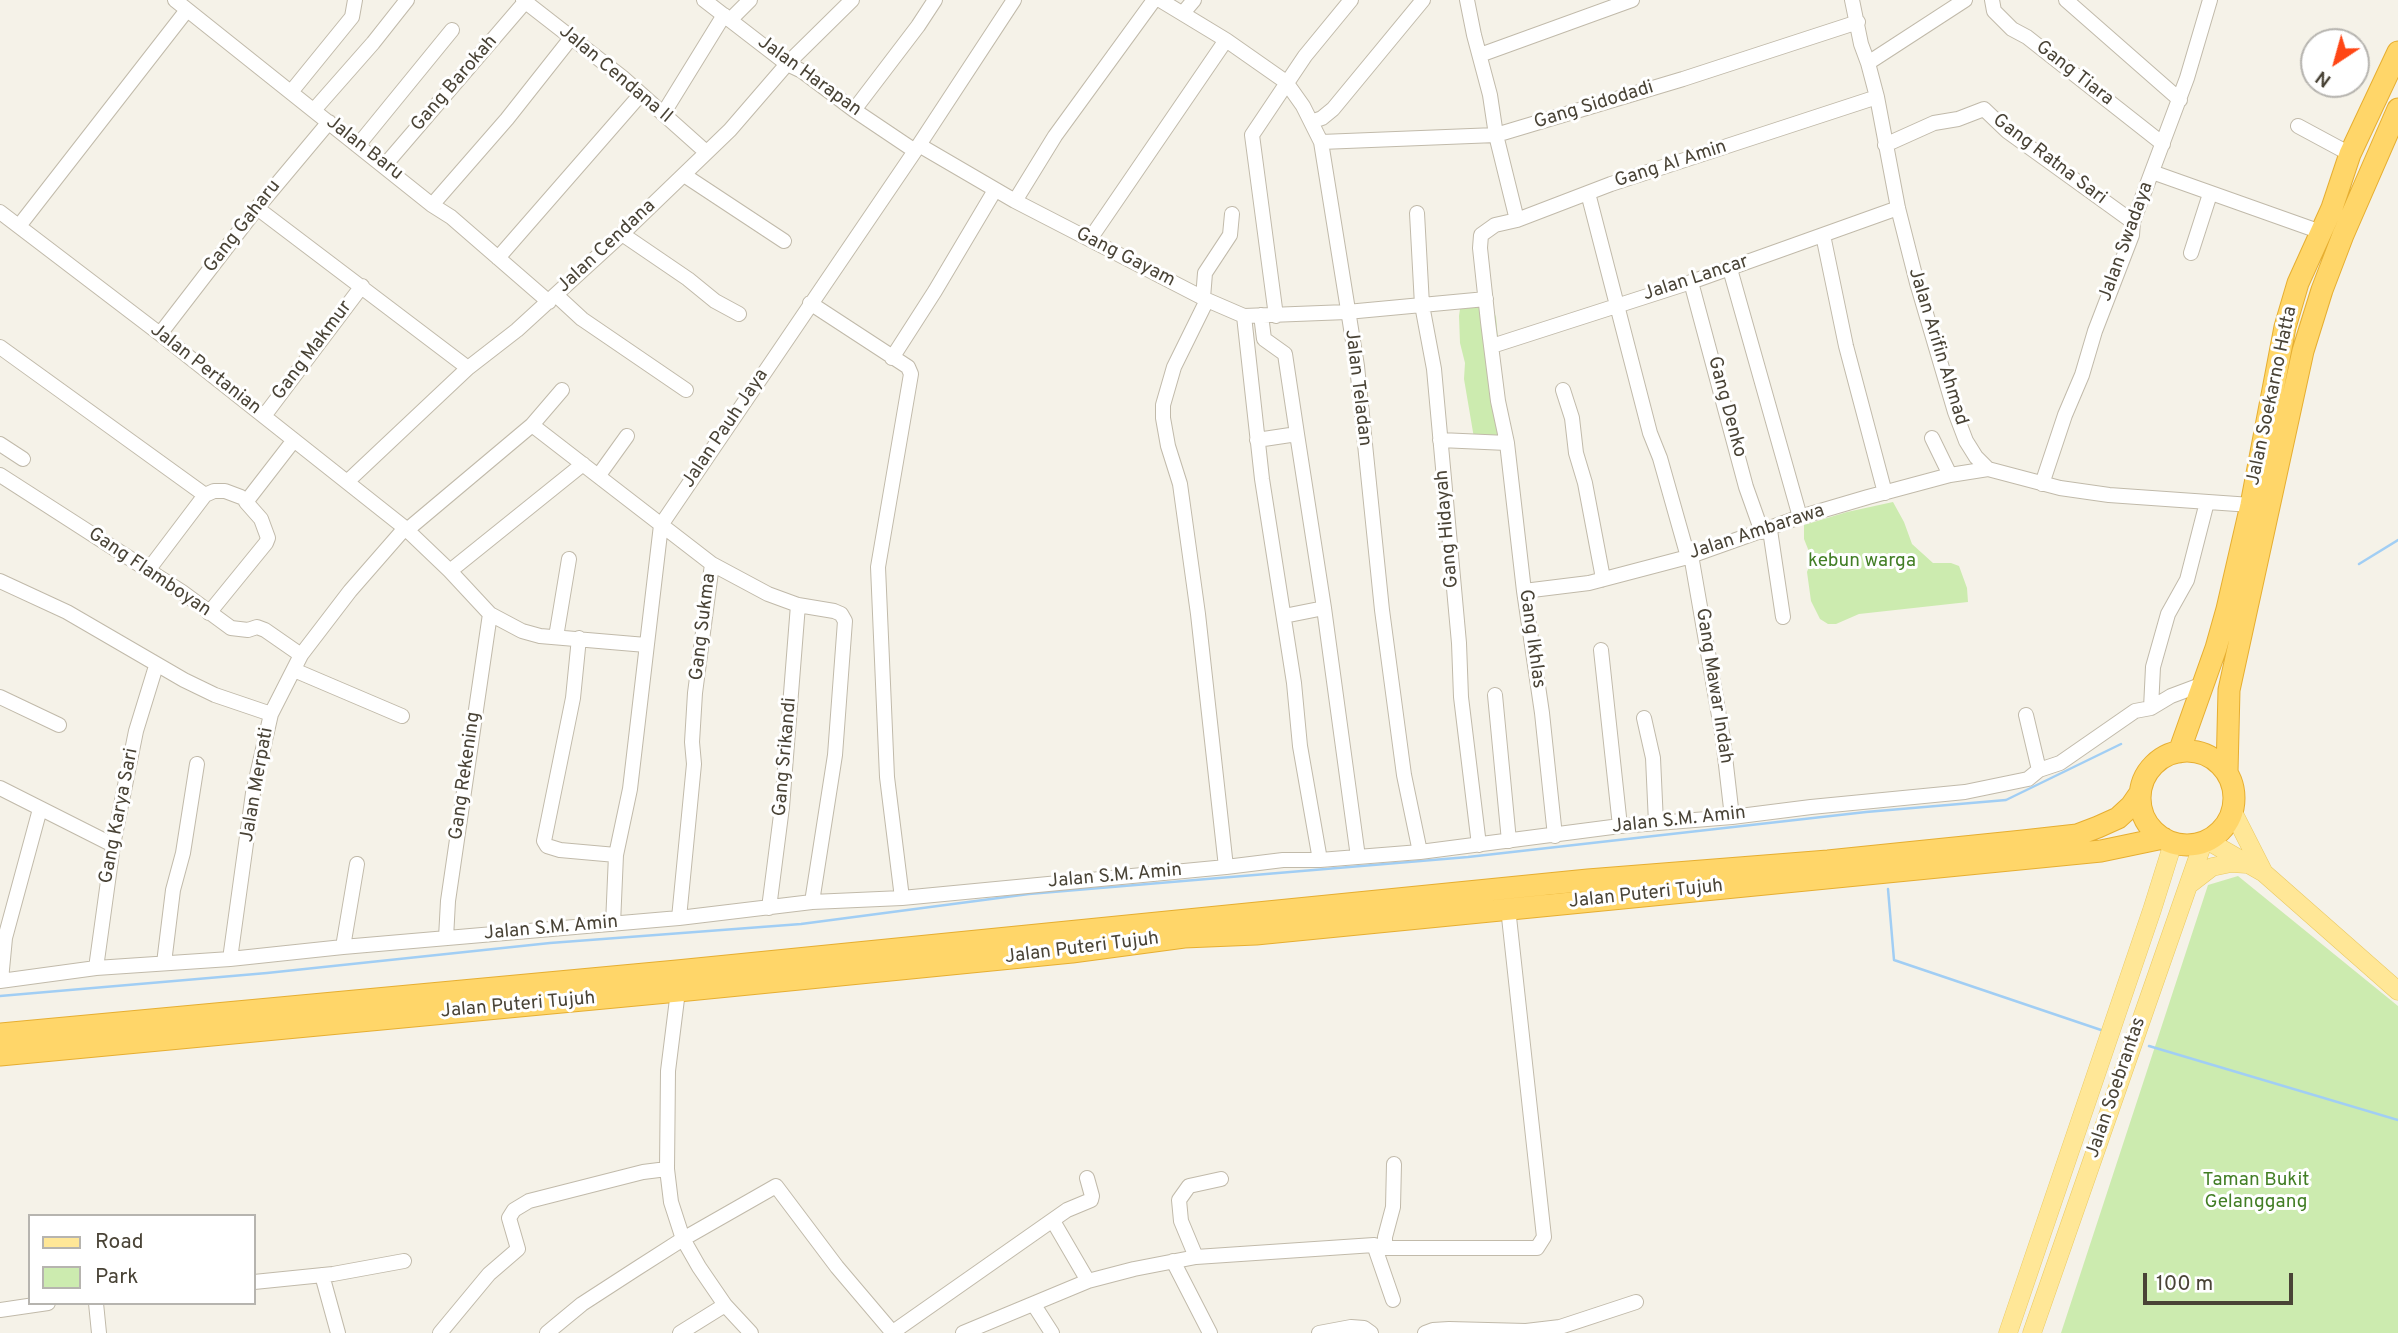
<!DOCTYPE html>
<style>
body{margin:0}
#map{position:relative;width:2398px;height:1333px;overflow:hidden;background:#f5f2e8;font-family:Overpass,sans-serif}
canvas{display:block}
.legend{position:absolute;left:28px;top:1214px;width:228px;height:91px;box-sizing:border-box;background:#fff;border:2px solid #b6b4af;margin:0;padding:9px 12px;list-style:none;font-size:21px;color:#494336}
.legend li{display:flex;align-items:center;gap:14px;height:35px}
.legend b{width:35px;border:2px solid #b6b4af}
.north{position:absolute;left:2300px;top:28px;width:70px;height:70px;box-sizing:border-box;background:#fff;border:2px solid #b6b4af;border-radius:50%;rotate:216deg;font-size:19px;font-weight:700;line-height:28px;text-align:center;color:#494336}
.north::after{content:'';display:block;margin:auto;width:24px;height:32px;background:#ff4615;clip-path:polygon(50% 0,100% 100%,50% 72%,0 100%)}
.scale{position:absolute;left:2143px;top:1273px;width:150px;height:32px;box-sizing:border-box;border:4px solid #494336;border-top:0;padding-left:9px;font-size:21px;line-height:24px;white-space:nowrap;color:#494336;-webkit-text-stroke:5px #fff;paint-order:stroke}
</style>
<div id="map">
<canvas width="2398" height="1333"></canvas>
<ul class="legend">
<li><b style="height:9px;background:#ffe797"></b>Road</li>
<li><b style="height:19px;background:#ccebaf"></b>Park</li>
</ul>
<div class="north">N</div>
<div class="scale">100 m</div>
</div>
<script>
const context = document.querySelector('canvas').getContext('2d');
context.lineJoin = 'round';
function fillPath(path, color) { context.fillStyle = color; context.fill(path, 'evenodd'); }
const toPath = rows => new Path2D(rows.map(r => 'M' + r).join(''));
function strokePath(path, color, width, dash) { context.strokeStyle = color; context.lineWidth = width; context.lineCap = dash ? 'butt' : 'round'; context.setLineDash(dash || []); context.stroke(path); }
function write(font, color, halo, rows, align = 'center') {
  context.font = font + ' Overpass,sans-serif'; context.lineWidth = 6; context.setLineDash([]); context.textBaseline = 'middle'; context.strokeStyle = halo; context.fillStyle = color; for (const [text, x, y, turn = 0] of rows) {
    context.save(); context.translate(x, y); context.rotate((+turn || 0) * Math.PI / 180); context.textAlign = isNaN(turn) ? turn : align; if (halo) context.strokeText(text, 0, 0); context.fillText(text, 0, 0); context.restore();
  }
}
fillPath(toPath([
 [1491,304,1496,317,1502,382,1511,441,1474,438,1464,379,1465,363,1460,343,1459,316,1460,309],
 [1893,502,1904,522,1912,544,1933,563,1951,563,1959,566,1967,588,1968,602,1859,614,1836,624,1828,624,1820,619,1811,601,1807,572,1810,564,1810,554,1804,539,1804,525,1847,512],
 [2238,876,2398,1006,2398,1333,2061,1333,2208,885]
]), '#ccebaf');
strokePath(toPath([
 [2359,564,2398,540],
 [1888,889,1894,960,2104,1031],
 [0,996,267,973,550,943,801,924,1029,894,1468,857,1866,812,2006,800,2121,744],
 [2149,1046,2398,1120]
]), '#a1cef4', 2.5);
const minor = toPath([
 [175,0,432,205,451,217,549,302],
 [523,0,622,77,706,152],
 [704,0,787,64,802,71,854,110,915,151],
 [1160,0,1226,40,1286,82,1303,106,1321,142,1357,366,1382,610,1404,775,1420,852],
 [1467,0,1474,35,1490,95,1496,135,1517,220],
 [1852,0,1861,44,1868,63,1877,97,1898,208,1917,283,1955,412,1966,441,1976,457,1988,469,2060,488,2109,495,2251,505],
 [1992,0,1994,11,2012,29,2027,37,2163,144],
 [2066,0,2180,100],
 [1183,13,1194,0],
 [731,19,750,0],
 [1480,55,1632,0],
 [1868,63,1965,0],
 [291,92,352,17,355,0],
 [314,110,373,43,407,0],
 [854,110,918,26,935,0],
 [663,114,724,15],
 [1311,122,1322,118,1333,109,1423,0],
 [2298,126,2350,154],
 [1321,142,1496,135,1683,79,1858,22],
 [359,144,452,30],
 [919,145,1015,201,1207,300,1244,316,1347,312,1486,299],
 [1885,145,1934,123,1958,119,1984,109,2007,131,2133,222],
 [385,165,525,2],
 [2152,172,2321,232],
 [684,175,784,241],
 [1588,193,1650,433,1660,458,1688,557],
 [1015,201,1055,136,1154,0],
 [432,205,507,119,571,38],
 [257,208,468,368],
 [0,212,160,334,405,528,450,571,490,614,522,631,540,636,646,645],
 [1417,213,1422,305,1434,369,1459,643,1461,697,1479,845],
 [19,226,187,10],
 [622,234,688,279,715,301,739,314],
 [1823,235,1846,346,1885,493],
 [1090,239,1226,40],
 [2191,253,2210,194],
 [498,258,641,94],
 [1730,269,1800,517],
 [1691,282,1746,487,1762,532],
 [556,295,582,319,686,390],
 [1203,298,1205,273,1230,235,1232,214],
 [1207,300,1174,367,1163,405,1163,418,1168,446,1180,484,1198,614,1226,867],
 [810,303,908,367,911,374,878,567,887,777,902,898],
 [1244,316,1262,479,1294,683,1300,746,1320,860],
 [1276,316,1252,135,1305,56,1351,0],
 [160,334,257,208,329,122],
 [1492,346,1691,282,1898,208],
 [0,347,205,495],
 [892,358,935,291,995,190],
 [1563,390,1572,418,1576,453,1585,483,1602,573,1601,580],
 [264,416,362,286],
 [532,425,712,564,695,693,692,742,694,764,679,918],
 [1297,434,1324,608,1358,857],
 [1932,438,1950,475],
 [1257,440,1297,434,1285,354,1264,339,1261,315],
 [1440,440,1507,443,1524,591,1542,713,1555,836],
 [1507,443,1498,401,1488,322,1480,248,1481,235,1495,225,1517,220,1611,184,1877,97],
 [0,444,23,459],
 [0,475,182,592,231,628,248,630,257,627,265,630,301,655],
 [599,475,627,436],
 [348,481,468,368,517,330,622,234,730,130,787,64,852,0],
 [2042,484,2065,415,2082,375,2095,331,2132,235,2133,222,2187,78,2210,0],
 [407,530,532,425,562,390],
 [1770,530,1783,617],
 [1691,555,1723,739,1732,817],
 [712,564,768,594,798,605,834,611,841,614,845,621,835,755,812,902],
 [149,569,205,495,214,491,225,491,241,497],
 [450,571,583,464],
 [0,581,67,612,184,680,215,695,271,714],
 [1524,591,1589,583,1688,557,1800,517,1868,497,1950,475,1988,469],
 [209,613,266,543,268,538,261,519,246,502,294,440],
 [1284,616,1324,608],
 [556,637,569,559],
 [579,638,573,698,544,841,547,846,560,850,616,855],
 [1601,650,1620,826],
 [294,670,402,716],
 [1495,695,1509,841],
 [0,697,59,725],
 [2151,708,2153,667,2168,614,2187,580,2207,502],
 [2026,715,2039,770],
 [1644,718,1653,758,1656,823],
 [0,788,113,845],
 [769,908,782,807,798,605],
 [613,924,616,855,630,789,661,525,915,151,1014,0],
 [446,938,448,901,490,614],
 [343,947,357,864],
 [230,959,253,793,271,714,301,655,350,591,405,528],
 [164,963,173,890,183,853,197,764],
 [96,968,113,845,136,731,156,666],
 [1,980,5,938,40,809],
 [0,981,96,968,230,959,343,947,679,918,812,902,902,898,1226,867,1283,860,1320,860,1420,852,1620,826,1732,817,1811,807,1965,792,2028,779,2039,770,2060,763,2135,711,2151,708,2171,696,2203,684],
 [678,991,668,1071,667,1169,671,1202,683,1239,699,1267,725,1305,751,1333],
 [1053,1221,1088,1281],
 [1374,1245,1393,1300],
 [1385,1248,1385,1237,1393,1207,1394,1164],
 [1196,1257,1181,1221,1179,1200,1189,1186,1221,1179],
 [1173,1261,1210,1333],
 [322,1275,338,1333],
 [254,1282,333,1274,404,1261],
 [96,1303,99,1333],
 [1034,1305,1052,1333],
 [0,1310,48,1303],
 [893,1332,1067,1210,1091,1200,1092,1196,1087,1178],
 [440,1333,489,1274,518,1249,509,1218,514,1210,529,1201,643,1172,667,1169],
 [547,1333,582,1304,636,1269,683,1239,776,1186,837,1267,893,1333],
 [680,1333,725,1305],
 [963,1333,1088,1281,1134,1269,1196,1257,1374,1245,1385,1248,1537,1248,1544,1237,1508,908],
 [1319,1333,1351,1327,1364,1328,1371,1333],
 [1425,1333,1433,1330,1449,1329,1526,1331,1560,1327,1636,1302]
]);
const major = toPath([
 [2233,812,2264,873],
 [2208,841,2264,873,2398,991],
 [2190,884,2212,867,2231,863,2246,864],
 [2008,1333,2152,910,2173,843],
 [2032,1333,2203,843]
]);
const highway = toPath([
 '2140 798a47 47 0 1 1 94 0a47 47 0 1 1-94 0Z',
 [2179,752,2216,648,2227,609,2251,505,2285,327,2298,283,2332,208,2350,154,2398,52],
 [2227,772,2229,690,2303,351,2322,290,2343,235,2398,109],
 [0,1034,677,971,1588,880,1828,861,2023,841,2077,835,2098,827,2118,818,2131,806,2140,793],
 [0,1055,678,991,1072,952,1184,937,1256,934,2101,851,2163,838]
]);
strokePath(minor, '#c1baaa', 16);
strokePath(major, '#eac961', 19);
strokePath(highway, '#e6ae31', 23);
strokePath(minor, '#fff', 14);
strokePath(major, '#ffe797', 18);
strokePath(highway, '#ffd669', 21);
write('19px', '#494336', '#fff', [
 ["Gang Tiara",2074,74,38],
 ["Jalan Cendana II",615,75,40],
 ["Jalan Harapan",809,77,36],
 ["Gang Barokah",455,84,-49],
 ["Gang Sidodadi",1594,106,-17],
 ["Jalan Baru",364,149,38],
 ["Gang Ratna Sari",2049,160,37],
 ["Gang Al Amin",1671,165,-18],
 ["Gang Gaharu",243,227,-52],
 ["Jalan Swadaya",2127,242,-70],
 ["Jalan Cendana",607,247,-43],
 ["Gang Gayam",1125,258,27],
 ["Jalan Lancar",1696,279,-18],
 ["Jalan Arifin Ahmad",1937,347,73],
 ["Gang Makmur",313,351,-53],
 ["Jalan Pertanian",205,370,38],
 ["Jalan Teladan",1357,388,83],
 ["Jalan Soekarno Hatta",2273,396,-78],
 ["Gang Denko",1726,407,75],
 ["Jalan Pauh Jaya",726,429,-56],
 ["Gang Hidayah",1448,529,-95],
 ["Jalan Ambarawa",1757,533,-18],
 ["Gang Flamboyan",149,573,34],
 ["Gang Sukma",704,627,-83],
 ["Gang Ikhlas",1531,639,82],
 ["Gang Mawar Indah",1713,686,81],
 ["Gang Srikandi",786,757,-85],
 ["Gang Rekening",466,776,-82],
 ["Jalan Merpati",258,785,-80],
 ["Gang Karya Sari",120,816,-79],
 ["Jalan S.M. Amin",1679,821,-6],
 ["Jalan S.M. Amin",1115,877,-5],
 ["Jalan Puteri Tujuh",1646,895,-6],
 ["Jalan S.M. Amin",551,929,-5],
 ["Jalan Puteri Tujuh",1082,949,-7],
 ["Jalan Puteri Tujuh",518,1006,-5],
 ["Jalan Soebrantas",2117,1088,-71]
]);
write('19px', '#427e25', '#fff', [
 ["kebun warga",1862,562],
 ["Taman Bukit",2256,1181],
 ["Gelanggang",2256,1203]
]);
</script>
